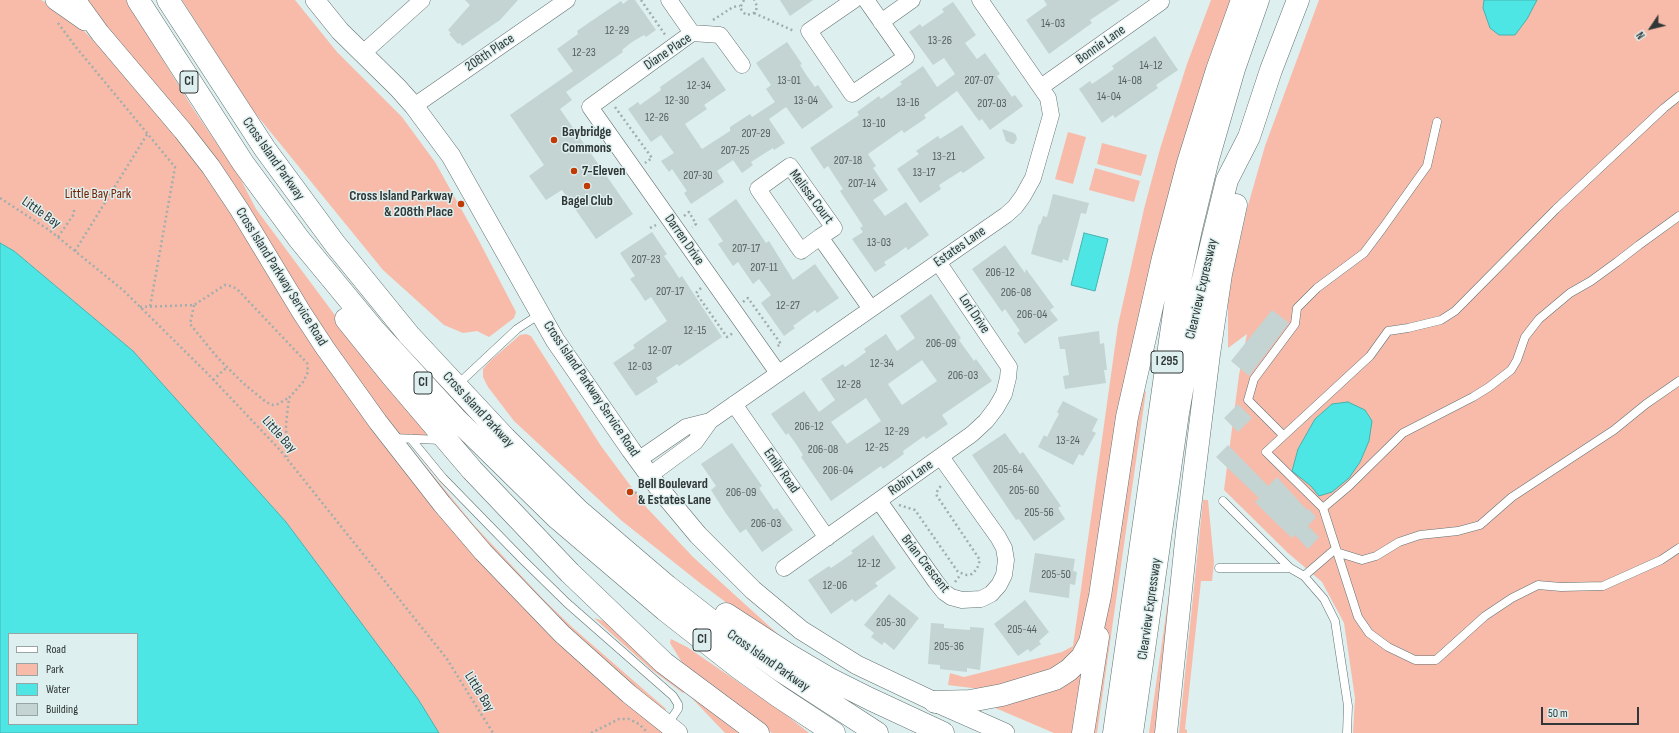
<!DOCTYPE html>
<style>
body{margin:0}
#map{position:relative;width:1679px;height:733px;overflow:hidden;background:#ddefee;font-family:"Sofia Sans Condensed",sans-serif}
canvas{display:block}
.legend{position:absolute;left:8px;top:633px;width:130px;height:92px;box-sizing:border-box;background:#ddefee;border:1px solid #98a5a4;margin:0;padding:5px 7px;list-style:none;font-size:12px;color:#303736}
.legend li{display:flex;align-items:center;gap:8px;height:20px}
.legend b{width:20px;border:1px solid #98a5a4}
.north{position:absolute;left:1631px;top:8px;width:40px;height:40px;-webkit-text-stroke:3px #ddefee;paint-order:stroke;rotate:235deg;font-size:11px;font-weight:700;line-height:16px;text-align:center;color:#303736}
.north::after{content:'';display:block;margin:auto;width:14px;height:18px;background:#303736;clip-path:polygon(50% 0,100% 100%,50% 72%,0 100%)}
.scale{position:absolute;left:1541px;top:707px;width:98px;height:18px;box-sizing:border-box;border:2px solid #303736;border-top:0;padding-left:5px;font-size:12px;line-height:14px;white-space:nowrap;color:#303736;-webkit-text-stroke:3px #ddefee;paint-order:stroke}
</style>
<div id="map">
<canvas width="1679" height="733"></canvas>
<ul class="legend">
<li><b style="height:5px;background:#fff"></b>Road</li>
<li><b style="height:11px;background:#f8bbaa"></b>Park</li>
<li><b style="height:11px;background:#4ee6e4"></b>Water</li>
<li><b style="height:11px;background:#c3d4d3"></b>Building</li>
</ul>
<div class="north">N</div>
<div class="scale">50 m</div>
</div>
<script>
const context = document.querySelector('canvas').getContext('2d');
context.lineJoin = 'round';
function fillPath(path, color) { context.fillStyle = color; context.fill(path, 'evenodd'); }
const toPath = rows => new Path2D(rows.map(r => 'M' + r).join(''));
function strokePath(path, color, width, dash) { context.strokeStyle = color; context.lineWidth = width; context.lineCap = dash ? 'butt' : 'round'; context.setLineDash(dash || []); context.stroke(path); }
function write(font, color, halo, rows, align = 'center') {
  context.font = font + ' "Sofia Sans Condensed",sans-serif'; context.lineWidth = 3; context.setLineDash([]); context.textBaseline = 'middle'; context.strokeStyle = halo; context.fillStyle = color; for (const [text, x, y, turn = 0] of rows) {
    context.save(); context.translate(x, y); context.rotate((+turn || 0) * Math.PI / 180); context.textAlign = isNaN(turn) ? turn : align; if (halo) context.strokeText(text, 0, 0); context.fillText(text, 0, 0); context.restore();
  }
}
fillPath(toPath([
 [0,0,41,0,45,2,78,25,105,52,198,162,354,402,668,733,439,733,418,699,286,522,133,351,14,251,0,243],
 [82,0,126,0,192,107,240,178,256,209,343,326,431,435,400,435,390,427],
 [182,0,295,0,337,52,402,117,435,162,478,239,516,312,514,318,489,337,477,331,463,333,444,325,383,270,251,108],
 [1211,0,1234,0,1087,634,1054,675,980,689,948,685,950,673,964,677,1062,652,1073,646,1118,325,1144,209,1160,149,1187,64],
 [1319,0,1679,0,1679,733,1353,733,1355,698,1344,623,1322,582,1288,553,1224,490,1239,375,1247,334,1228,348,1228,294,1247,209,1265,146],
 [1068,132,1086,137,1073,184,1055,179],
 [1102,143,1147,155,1141,176,1097,164],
 [1095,168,1140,181,1134,202,1089,190],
 [526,334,531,336,601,446,647,508,693,557,780,636,743,615,700,583,622,521,514,421,488,387,483,377,483,369,490,361,520,335],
 [1146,391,1097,733,1087,733,1140,397],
 [409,446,473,524,543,599,573,628,666,709,662,713,568,633,496,558,406,447],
 [1183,496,1160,733,1149,733],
 [1203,500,1208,500,1214,562,1212,581,1201,581,1185,729,1187,730,1187,733,1179,733],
 [594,618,610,623,744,733,725,733,685,691,683,693,652,670],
 [671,639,687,647,785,714,809,733,772,733,709,687,683,664,670,643],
 [1083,670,1076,733,1054,733,986,704]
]), '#f8bbaa');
const water = toPath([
 [1484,0,1537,0,1527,19,1515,35,1499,35,1490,28,1483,8,1484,0],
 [1084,233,1108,239,1095,291,1071,285,1084,233],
 [0,243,14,251,133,351,286,522,418,699,439,733,0,733,0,243],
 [9,634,137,634,137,724,9,724,9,634],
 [1348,402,1365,410,1372,421,1369,441,1360,462,1349,478,1332,492,1319,496,1311,486,1292,471,1298,449,1315,419,1332,404,1348,402]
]);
fillPath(water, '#4ee6e4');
strokePath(water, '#45b2b0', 1);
fillPath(toPath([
 [465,0,518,0,500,20,462,46,460,43,458,44,449,34,451,33,448,30,470,5],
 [628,0,635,0,656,30,646,37,644,35,632,42,622,50,623,52,566,92,572,100,560,109,633,214,596,239,562,190,546,200,529,176,544,165,510,115,573,71,557,49,578,34,577,31,587,24,621,1,623,4],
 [780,0,813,0,790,16],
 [1044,0,1120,0,1090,20,1092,23,1049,54,1026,20,1047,5],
 [953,2,976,35,965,43,977,59,985,53,1000,74,997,76,1005,87,1012,97,1015,95,1023,106,990,130,982,119,979,121,957,91,924,115,926,118,904,133,902,130,868,154,876,166,873,168,888,190,873,200,885,216,906,202,929,235,908,250,906,247,895,255,884,262,886,265,875,272,852,239,863,232,860,228,863,226,840,191,843,189,828,166,824,169,810,148,859,115,857,112,879,96,881,99,902,84,900,82,923,66,937,87,955,74,944,58,933,65,909,32,920,24,922,27,944,12,942,9],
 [1155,36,1178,70,1156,85,1158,88,1115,118,1113,115,1102,123,1079,89,1090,81,1092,84,1114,69,1112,66],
 [787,42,802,64,800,65,807,76,815,87,818,85,833,107,802,129,786,107,769,119,785,143,774,150,773,148,751,162,753,165,742,173,733,160,717,171,724,182,691,204,684,193,687,191,672,169,669,172,661,161,674,153,661,135,651,142,628,109,638,102,640,105,661,90,660,87,703,57,726,90,704,105,707,109,685,124,702,149,730,131,730,127,750,114,752,117,775,102,766,89,771,85,756,63],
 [962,125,985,158,963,173,961,171,939,185,941,189,920,203,897,169,919,154,916,151,938,136,940,139],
 [1002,129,1014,133,1016,135,1017,139,1014,144,1011,144,1006,141],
 [1053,194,1089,203,1086,214,1081,213,1068,261,1063,259,1062,263,1031,254,1039,224,1040,225,1043,216,1047,217],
 [736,199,766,243,769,241,793,280,815,264,839,298,817,313,815,310,793,326,795,328,784,336,761,303,771,295,759,279,753,284,738,262,733,266,718,244,723,241,708,219],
 [652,232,667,254,664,256,672,267,679,278,682,276,722,337,679,366,677,364,656,378,658,382,636,396,613,363,635,348,633,345,667,321,651,297,645,301,638,290,630,279,635,276,620,253],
 [1005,245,1025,273,1026,269,1054,307,1050,310,1058,320,1025,344,1017,333,1020,331,1005,309,1002,312,972,269],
 [931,294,961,338,959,340,974,361,976,359,992,381,942,415,948,424,926,439,924,436,903,451,904,454,883,469,881,466,831,501,801,457,803,455,796,444,788,433,786,435,771,414,804,391,819,412,835,400,821,379,843,364,845,367,855,360,866,352,864,349,886,334,897,351,915,338,900,316],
 [922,360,937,381,902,405,888,384],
 [866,398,881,421,847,444,831,422],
 [1272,310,1289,323,1249,376,1231,361],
 [1099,331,1100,344,1104,343,1107,370,1104,370,1106,383,1065,389,1063,376,1069,375,1065,349,1060,349,1058,337],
 [1063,401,1098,419,1092,431,1096,433,1083,456,1079,454,1073,465,1038,447,1044,435,1047,437,1053,425,1059,414,1057,412],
 [1238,404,1252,418,1238,432,1224,418],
 [1005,433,1020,454,1023,452,1038,473,1061,506,1058,508,1065,519,1034,541,1019,519,1016,520,972,455],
 [732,443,762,486,759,488,774,510,777,508,793,530,762,552,746,529,740,533,725,512,711,490,716,486,701,464],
 [1228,445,1268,486,1277,477,1307,510,1308,508,1316,517,1308,526,1319,537,1308,549,1295,535,1292,538,1276,523,1255,502,1259,498,1216,457],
 [873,535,896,568,875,583,878,586,855,602,852,599,831,614,808,580,829,566,831,568,853,553,851,551],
 [1035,553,1075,559,1073,571,1077,572,1075,585,1070,584,1069,598,1029,592],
 [889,594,919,618,894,650,884,642,882,645,871,637,874,633,864,625],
 [1025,600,1049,632,1039,641,1041,644,1030,652,1028,649,1018,656,994,624],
 [931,623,944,624,944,628,970,630,970,627,984,628,980,670,967,668,967,672,940,669,940,665,928,664]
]), '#c3d4d3');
const service = toPath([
 [1679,96,1664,108,1556,209,1455,311,1441,320,1408,328,1388,331,1370,356,1266,452,1323,508,1349,486,1403,433,1473,397,1489,387,1511,370,1517,360,1525,337,1539,319,1570,293,1591,281,1617,262,1639,245,1679,216],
 [456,386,517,329,540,314],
 [1283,435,1248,400,1254,379,1295,324,1297,308,1317,288,1364,253,1382,229,1427,166,1437,122],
 [392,438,442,440],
 [411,439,443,478,522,559,567,603,673,696,678,704,678,709,667,725],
 [1223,501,1290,568,1304,576,1324,599,1335,621,1348,706,1347,733],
 [1323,508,1358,617,1369,633,1388,647,1415,660,1436,660,1485,616,1512,598,1538,585,1561,587,1603,586,1661,560,1679,548],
 [1219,568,1290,568],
 [1304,576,1333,551,1362,560,1376,556,1399,542,1420,535,1458,531,1480,525,1512,497,1614,430,1646,404,1679,381]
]);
const minor = toPath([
 [669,0,692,33],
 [854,0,809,31,852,94,906,57,866,0],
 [881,22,912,0],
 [363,53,422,0],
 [742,65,720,35,692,33,590,107,778,373],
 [1041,87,1161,2,1159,0],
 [414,106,567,0],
 [820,237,834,228,790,166,758,189,801,251,820,237,871,309],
 [734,404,827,538],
 [638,460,686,427,710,421],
 [650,475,695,442,710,421,1006,215,1015,207,1023,196,1033,178,1051,115,1048,98,980,0],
 [879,501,936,582,944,592,951,597,962,600,981,599,991,594,999,585,1004,575,1006,560,1004,548,998,537,941,457],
 [784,568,972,434,986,421,996,408,1004,394,1008,378,1009,367,938,262]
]);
const tertiary = toPath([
 [55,0,85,21],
 [76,0,100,33,183,131,211,167,239,209,302,313,325,348,378,422,442,504,483,552,562,634,629,694,678,733],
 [315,0,340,31,398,88,414,106,451,156,555,340,631,450,658,487,698,535,753,590,801,630,857,665,935,702,1005,733]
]);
const motorway = toPath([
 [138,0,243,163,299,239,375,331,455,418,557,518,665,610,739,668,778,696,834,733],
 [168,0,265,149,335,244,409,335,505,438,578,510,667,586,722,629,780,670,877,733],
 [346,319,392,376,472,470,570,573,664,663,758,733],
 [726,614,789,655,828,678,870,699,943,733],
 [935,702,970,701,1002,695,1055,679,1069,670,1082,657,1090,642,1100,596,1127,417,1163,258,1188,163,1217,70,1242,0],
 [1083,733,1098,637],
 [1114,733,1176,299,1191,229,1208,159,1234,69,1258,0],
 [1132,733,1178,413,1199,295,1227,180,1249,137,1271,70,1298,0],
 [1166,733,1187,532,1209,354,1221,274,1236,205]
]);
strokePath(service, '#637272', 9);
strokePath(minor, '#637272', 17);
strokePath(tertiary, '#637272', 20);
strokePath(motorway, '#637272', 23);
strokePath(toPath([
 [641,0,666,36],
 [744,0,740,8,744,13,747,15,754,13,756,11,757,6,754,0],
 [754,13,794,31],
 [713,20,733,7,740,6],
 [58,23,75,46,175,167,150,307],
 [615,107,652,158,645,163],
 [0,198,49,230,123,290,206,372,280,450,447,659,493,733],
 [684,216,689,212,696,224,692,227],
 [650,228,656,225],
 [58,237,74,214,74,207],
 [75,251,148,133],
 [701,288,696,293,727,337,733,333],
 [743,302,748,298,781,344,776,347],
 [194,305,190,324,217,357,243,383,266,402,273,405,278,404,288,398],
 [140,307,194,305,225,285,231,286,237,289,307,363,308,372,303,382,289,398,286,424,287,457],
 [213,380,227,367],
 [635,492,643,499],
 [899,505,915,510,958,572,967,575,972,574,977,569,980,560,937,496,936,493,942,484],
 [955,582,961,574],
 [591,733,619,719,629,719,639,724,648,733]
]), '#a0aead', 2.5, [2, 3]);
strokePath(service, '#fff', 8);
strokePath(minor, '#fff', 16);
strokePath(tertiary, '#fff', 19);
strokePath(motorway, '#fff', 22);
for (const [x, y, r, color] of [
 [554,140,4,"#c13903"],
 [574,171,4,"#c13903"],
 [587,186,4,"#c13903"],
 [461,204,4,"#c13903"],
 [630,492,4,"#c13903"]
]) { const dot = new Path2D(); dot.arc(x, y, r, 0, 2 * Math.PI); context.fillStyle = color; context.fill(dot); strokePath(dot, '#ddefee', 1.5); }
write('12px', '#555e5d', null, [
 ["14-03",1053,24],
 ["12-29",617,31],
 ["13-26",940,41],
 ["12-23",584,53],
 ["14-12",1151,66],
 ["13-01",789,81],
 ["207-07",979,81],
 ["14-08",1130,81],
 ["12-34",699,86],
 ["14-04",1109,97],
 ["12-30",677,101],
 ["13-04",806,101],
 ["13-16",908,103],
 ["207-03",992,104],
 ["12-26",657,118],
 ["13-10",874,124],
 ["207-29",756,134],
 ["207-25",735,151],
 ["13-21",944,157],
 ["207-18",848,161],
 ["13-17",924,173],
 ["207-30",698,176],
 ["207-14",862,184],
 ["13-03",879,243],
 ["207-17",746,249],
 ["207-23",646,260],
 ["207-11",764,268],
 ["206-12",1000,273],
 ["207-17",670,292],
 ["206-08",1016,293],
 ["12-27",788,306],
 ["206-04",1032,315],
 ["12-15",695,331],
 ["206-09",941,344],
 ["12-07",660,351],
 ["12-34",882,364],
 ["12-03",640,367],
 ["206-03",963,376],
 ["12-28",849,385],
 ["206-12",809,427],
 ["12-29",897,432],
 ["13-24",1068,441],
 ["12-25",877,448],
 ["206-08",823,450],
 ["205-64",1008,470],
 ["206-04",838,471],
 ["205-60",1024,491],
 ["206-09",741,493],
 ["205-56",1039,513],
 ["206-03",766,524],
 ["12-12",869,564],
 ["205-50",1056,575],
 ["12-06",835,586],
 ["205-30",891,623],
 ["205-44",1022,630],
 ["205-36",949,647]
]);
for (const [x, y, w] of [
 [189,82,18],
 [1167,362,32],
 [423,383,18],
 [702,640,18]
]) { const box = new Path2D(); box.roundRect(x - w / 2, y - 11, w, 22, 3); context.fillStyle = '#ddefee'; context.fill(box); strokePath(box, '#303736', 1); }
write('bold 13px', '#303736', null, [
 ["CI",189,82],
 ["I 295",1167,362],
 ["CI",423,383],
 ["CI",702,640]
]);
write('14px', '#303736', '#ddefee', [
 ["Bonnie Lane",1101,45,-35],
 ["Diane Place",668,52,-34],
 ["208th Place",490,53,-34],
 ["Cross Island Parkway",273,159,55],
 ["Melissa Court",811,197,53],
 ["Little Bay",41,213,35],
 ["Darren Drive",684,240,55],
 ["Estates Lane",960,247,-35],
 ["Cross Island Parkway Service Road",281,277,58],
 ["Clearview Expressway",1202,289,-77],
 ["Lori Drive",974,314,56],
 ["Cross Island Parkway Service Road",591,389,56],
 ["Cross Island Parkway",478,410,47],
 ["Little Bay",279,435,48],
 ["Emily Road",781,471,55],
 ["Robin Lane",911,478,-35],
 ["Brian Crescent",925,564,52],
 ["Clearview Expressway",1150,609,-82],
 ["Cross Island Parkway",768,661,35],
 ["Little Bay",479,692,58]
]);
write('bold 14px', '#303736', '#ddefee', [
 ["Baybridge",562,132],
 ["Commons",562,148],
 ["7-Eleven",582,171],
 ["Cross Island Parkway",453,196,"right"],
 ["& 208th Place",453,212,"right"],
 ["Bagel Club",587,201,"center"],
 ["Bell Boulevard",638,484],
 ["& Estates Lane",638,500]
], 'left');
write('14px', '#752001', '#ddefee', [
 ["Little Bay Park",98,194]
]);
</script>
